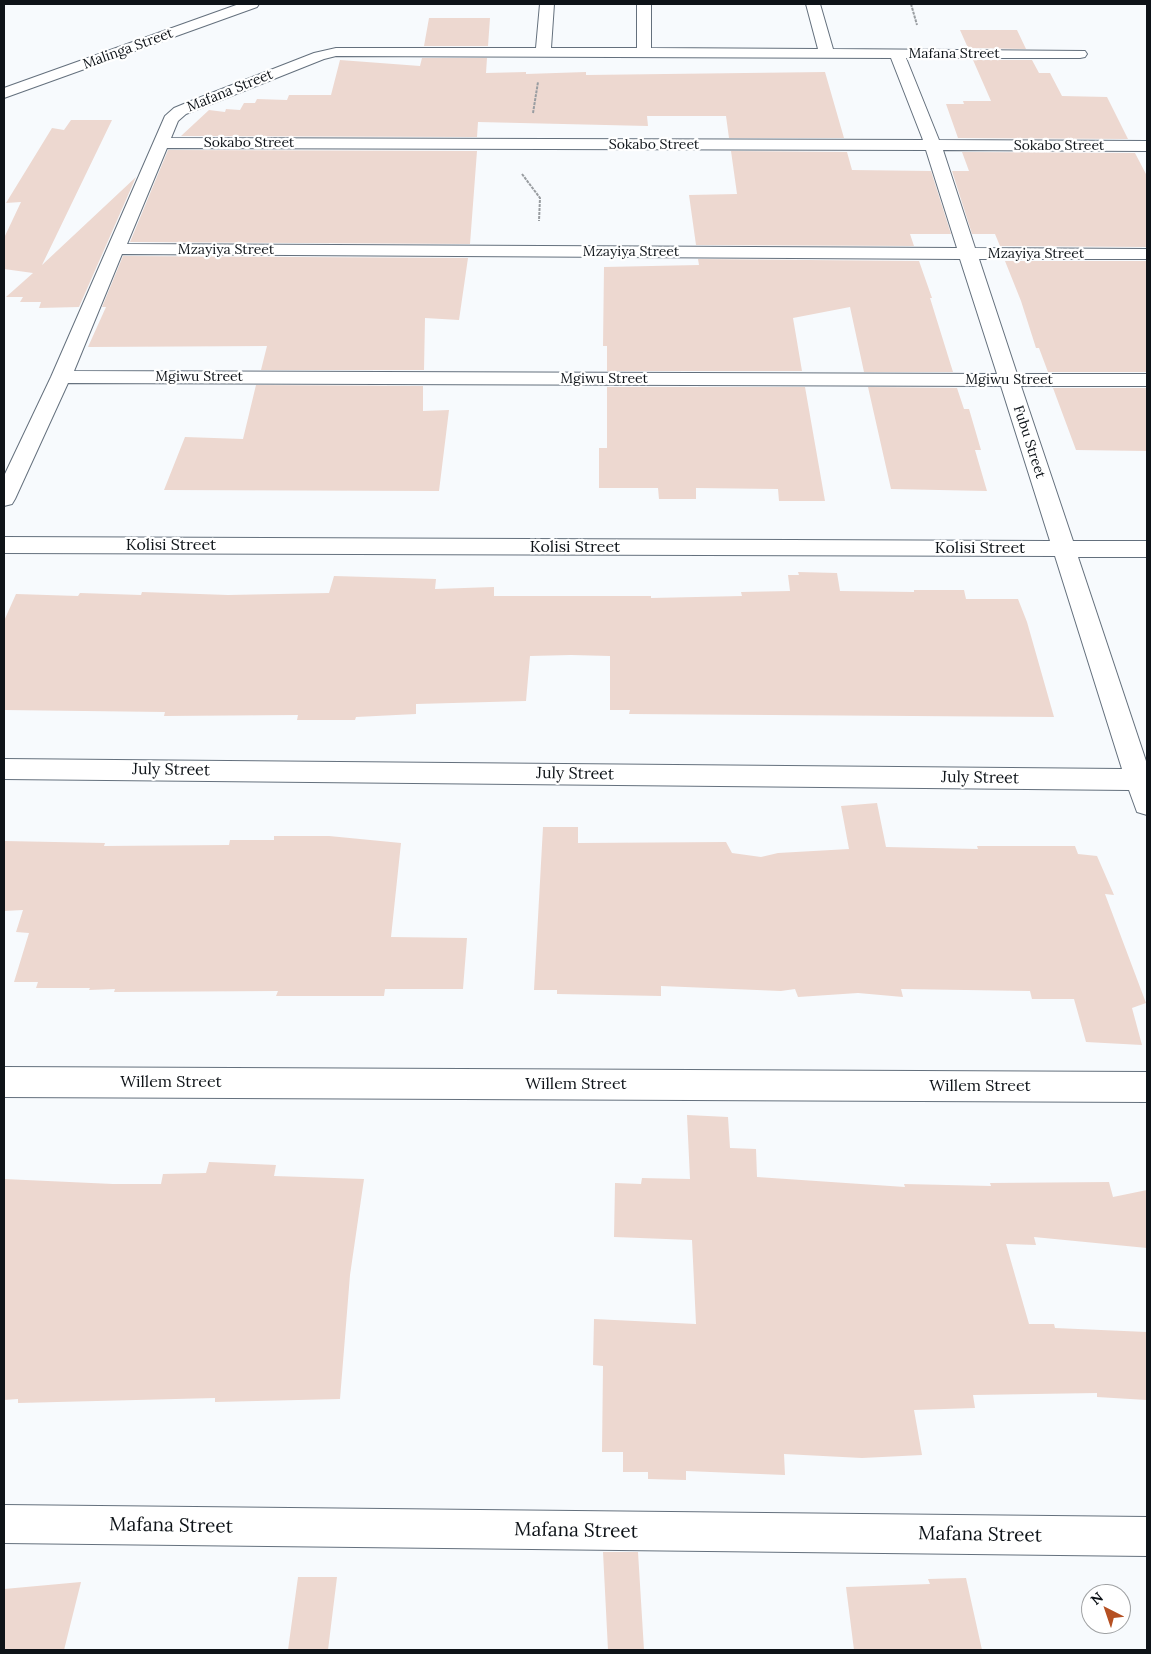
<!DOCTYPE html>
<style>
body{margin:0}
#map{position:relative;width:1151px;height:1654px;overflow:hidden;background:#f7fafd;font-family:Lora,serif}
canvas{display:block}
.frame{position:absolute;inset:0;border:5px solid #0e1318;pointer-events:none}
.north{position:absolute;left:1081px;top:1584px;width:50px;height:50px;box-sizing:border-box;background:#fff;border:1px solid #9fa1a3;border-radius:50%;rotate:319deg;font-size:14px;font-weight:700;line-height:20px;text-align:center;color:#0e1318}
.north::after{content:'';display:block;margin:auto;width:18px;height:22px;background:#b55022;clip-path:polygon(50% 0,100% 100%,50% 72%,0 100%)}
</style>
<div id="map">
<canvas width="1151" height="1654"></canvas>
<div class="frame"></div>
<div class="north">N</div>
</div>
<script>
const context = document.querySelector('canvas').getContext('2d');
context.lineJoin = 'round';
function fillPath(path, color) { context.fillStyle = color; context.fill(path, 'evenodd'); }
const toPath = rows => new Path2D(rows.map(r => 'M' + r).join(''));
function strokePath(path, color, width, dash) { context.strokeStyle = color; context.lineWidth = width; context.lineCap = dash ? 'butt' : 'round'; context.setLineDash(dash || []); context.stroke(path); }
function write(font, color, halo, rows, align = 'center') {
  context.font = font + ' Lora,serif'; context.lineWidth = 4.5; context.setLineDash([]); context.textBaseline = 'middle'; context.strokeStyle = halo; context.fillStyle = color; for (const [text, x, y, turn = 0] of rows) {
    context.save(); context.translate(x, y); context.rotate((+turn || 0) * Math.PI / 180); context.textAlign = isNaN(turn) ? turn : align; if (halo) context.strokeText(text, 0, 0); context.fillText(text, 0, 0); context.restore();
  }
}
fillPath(toPath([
 [429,18,490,18,488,46,424,46],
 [960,30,1017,30,1026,49,968,48],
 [422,58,487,58,486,73,526,72,526,74,586,72,586,75,825,72,844,138,729,138,726,116,647,116,648,126,478,122,477,137,181,136,209,110,225,112,226,109,240,110,244,103,255,103,257,99,287,100,289,95,331,95,340,60,420,66],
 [973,60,1032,60,1039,73,1050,73,1062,96,1107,97,1128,139,958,138,946,104,964,104,963,101,991,101],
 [71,120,112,120,42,265,136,177,79,307,39,308,41,302,20,302,23,297,6,297,33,273,4,269,4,238,21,202,6,203,52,128,64,130],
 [168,150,477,151,470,244,130,242],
 [731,151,847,152,852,170,931,171,951,234,910,234,914,246,696,245,689,195,737,194],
 [962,152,1135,153,1147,176,1147,247,1000,246,995,234,972,234,952,171,969,171],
 [123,256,468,258,459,320,425,318,424,370,261,370,267,346,88,347,106,307,102,307],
 [698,259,919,261,932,298,930,298,953,372,864,372,850,307,793,318,802,371,607,371,607,346,603,346,604,267,699,265],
 [1005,261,1147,261,1147,372,1048,372,1039,348,1036,348,1021,301],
 [256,385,423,386,423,411,449,410,439,491,164,490,185,437,243,439],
 [607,387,805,387,825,501,779,501,778,489,696,488,696,499,659,499,658,488,599,488,599,448,607,448],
 [868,387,957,388,964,409,969,409,981,450,975,450,987,491,891,489],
 [1053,388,1147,388,1147,451,1076,450],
 [798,572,837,573,840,591,914,592,914,590,964,590,966,599,1018,599,1027,622,1054,717,629,714,630,710,610,710,610,656,571,655,530,656,526,701,416,704,416,714,356,717,355,720,297,720,298,715,164,716,165,712,4,710,4,621,16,594,78,596,80,593,141,595,142,592,228,595,329,593,334,576,436,579,435,589,494,587,494,596,651,596,651,598,742,596,741,592,790,591,788,575,799,575],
 [877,803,886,847,978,849,977,846,1075,846,1078,854,1097,856,1114,895,1105,894,1146,1003,1132,1008,1142,1045,1086,1042,1074,999,1032,999,1030,991,901,989,903,997,858,993,798,997,795,989,781,991,661,986,661,996,557,994,557,990,534,990,543,827,578,827,578,843,726,842,732,853,761,857,778,853,849,849,841,806],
 [274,836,329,836,401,843,391,937,467,938,463,989,385,989,384,996,276,996,278,991,114,992,115,989,89,990,90,988,36,988,38,982,14,982,29,933,16,932,23,910,4,911,4,841,105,843,104,846,229,845,230,840,274,840],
 [687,1115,728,1117,730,1148,756,1149,757,1177,905,1187,904,1184,991,1186,990,1183,1109,1182,1113,1197,1147,1190,1147,1248,1034,1237,1036,1245,1006,1244,1029,1324,1054,1324,1055,1328,1147,1332,1147,1400,1097,1397,1097,1393,973,1395,975,1408,914,1410,922,1455,862,1458,784,1454,785,1475,686,1471,686,1480,648,1479,648,1472,623,1472,623,1452,602,1452,603,1366,593,1365,594,1319,696,1324,692,1240,614,1237,615,1183,641,1184,642,1178,690,1179],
 [209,1162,276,1165,274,1176,364,1179,350,1275,340,1399,215,1402,215,1398,18,1403,18,1399,4,1400,4,1179,113,1184,161,1184,163,1174,206,1173],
 [603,1552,638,1552,644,1650,608,1650],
 [298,1577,337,1577,328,1650,288,1650],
 [966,1578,982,1650,854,1650,846,1587,930,1584,928,1579],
 [81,1582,64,1650,4,1650,4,1589]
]), '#edd8d0');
const minor = toPath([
 [540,4,554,4,551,48,637,48,637,4,651,4,651,48,818,49,806,4,820,4,833,49,1085,51,1087,54,1085,57,1080,58,906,58,939,140,1147,141,1147,151,943,150,975,248,1147,249,1147,259,979,259,1017,374,1147,374,1147,386,1021,386,1073,541,1147,541,1147,557,1078,557,1147,764,1147,815,1137,812,1129,790,4,779,4,759,1122,769,1055,556,4,553,4,537,1050,541,1001,386,68,383,15,499,12,504,4,506,4,476,51,377,165,116,174,108,191,101,314,53,336,48,536,48,540,4],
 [336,56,891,58,923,140,171,138,178,121,186,114,324,59,336,56],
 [167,148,926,150,957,248,127,244,167,148],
 [122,254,960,259,997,374,74,371,122,254],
 [4,1067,1147,1072,1147,1102,4,1097,4,1067],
 [4,1505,1147,1517,1147,1556,4,1543,4,1505]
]);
const tertiary = toPath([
 [239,4,259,4,257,7,4,98,4,88,239,4]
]);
strokePath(minor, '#64707d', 2);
strokePath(tertiary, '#64707d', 2);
strokePath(toPath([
 [911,4,917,25],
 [533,113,538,82],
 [522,174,540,198,539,221]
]), '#999da1', 2, [3, 1]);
fillPath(minor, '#fff');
fillPath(tertiary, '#fff');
write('14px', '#0e1318', '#fff', [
 ["Malinga Street",128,49,-20],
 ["Mafana Street",954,54],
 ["Mafana Street",230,91,-22],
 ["Sokabo Street",249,143],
 ["Sokabo Street",654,145],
 ["Sokabo Street",1059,146],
 ["Mzayiya Street",226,250],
 ["Mzayiya Street",631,252],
 ["Mzayiya Street",1036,254],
 ["Mgiwu Street",199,377],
 ["Mgiwu Street",604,379],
 ["Mgiwu Street",1009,380],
 ["Fubu Street",1029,442,72]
]);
write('16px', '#0e1318', '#fff', [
 ["Kolisi Street",171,545],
 ["Kolisi Street",575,547],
 ["Kolisi Street",980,548],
 ["July Street",171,770,1],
 ["July Street",575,774,1],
 ["July Street",980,778,1],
 ["Willem Street",171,1082],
 ["Willem Street",576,1084],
 ["Willem Street",980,1086]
]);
write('19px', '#0e1318', '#fff', [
 ["Mafana Street",171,1526,1],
 ["Mafana Street",576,1531,1],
 ["Mafana Street",980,1535,1]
]);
</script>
